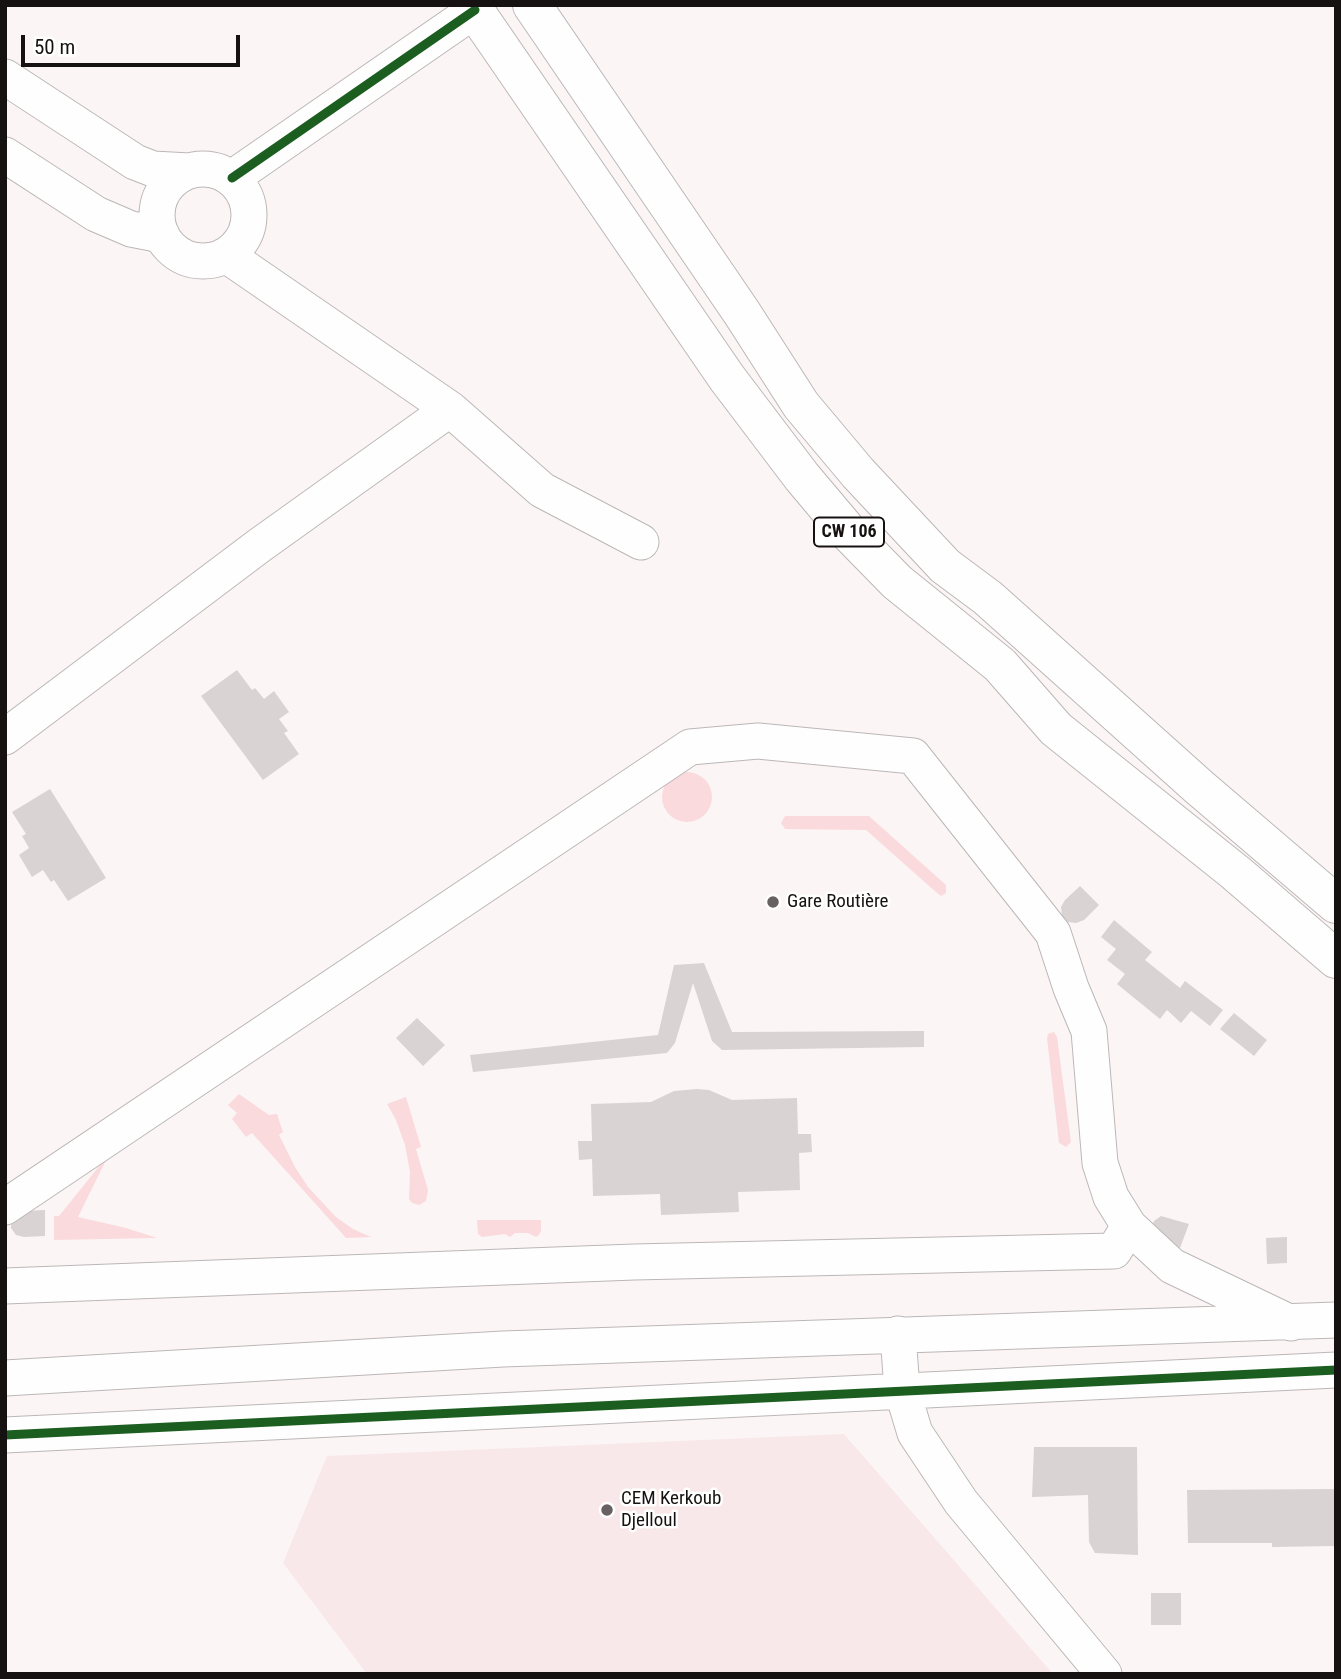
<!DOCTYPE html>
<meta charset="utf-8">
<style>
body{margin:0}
#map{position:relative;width:1341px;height:1679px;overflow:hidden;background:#fcf5f6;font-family:"Roboto Condensed",sans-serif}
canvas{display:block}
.frame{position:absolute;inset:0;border:7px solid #171212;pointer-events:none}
.scale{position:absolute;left:21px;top:35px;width:219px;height:32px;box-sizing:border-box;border:4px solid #171212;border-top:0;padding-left:9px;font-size:21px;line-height:24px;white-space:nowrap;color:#171212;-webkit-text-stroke:5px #fff;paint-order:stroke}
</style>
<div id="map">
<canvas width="1341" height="1679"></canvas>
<div class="frame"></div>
<div class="scale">50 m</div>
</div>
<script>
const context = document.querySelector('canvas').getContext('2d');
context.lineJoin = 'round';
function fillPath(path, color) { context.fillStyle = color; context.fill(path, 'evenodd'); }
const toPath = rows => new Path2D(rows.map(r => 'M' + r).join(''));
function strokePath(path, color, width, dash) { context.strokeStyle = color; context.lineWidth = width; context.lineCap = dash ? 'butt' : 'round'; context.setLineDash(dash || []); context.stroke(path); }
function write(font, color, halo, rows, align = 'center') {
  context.font = font + ' "Roboto Condensed",sans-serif'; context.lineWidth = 5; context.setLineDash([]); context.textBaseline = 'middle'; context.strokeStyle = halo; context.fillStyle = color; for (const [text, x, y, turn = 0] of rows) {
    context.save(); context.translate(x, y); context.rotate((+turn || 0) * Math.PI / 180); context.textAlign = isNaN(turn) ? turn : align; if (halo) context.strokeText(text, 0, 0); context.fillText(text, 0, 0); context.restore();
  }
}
fillPath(toPath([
 [844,1434,1053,1674,367,1674,283,1563,327,1456]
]), '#f8e8e9');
fillPath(toPath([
 '662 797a25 25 0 1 1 50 0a25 25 0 1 1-50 0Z',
 [785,816,869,816,946,885,946,893,941,896,937,893,866,830,785,829,781,823],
 [1054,1032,1057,1037,1071,1142,1066,1147,1059,1143,1047,1038,1048,1034],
 [239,1094,269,1115,277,1114,283,1132,279,1135,295,1167,308,1187,336,1217,353,1229,371,1237,346,1238,252,1133,246,1137,232,1119,237,1113,228,1105],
 [406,1097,421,1147,416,1149,428,1190,426,1201,419,1205,412,1203,409,1199,410,1172,405,1145,396,1120,387,1104],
 [109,1154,78,1217,126,1228,157,1238,54,1240,54,1216,59,1216],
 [477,1220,541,1220,541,1231,539,1235,536,1237,528,1233,515,1233,510,1237,505,1234,482,1237,478,1234]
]), '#fadadc');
fillPath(toPath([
 [237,670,252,690,255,688,264,699,274,691,289,712,279,719,288,731,284,733,299,754,263,780,201,696],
 [50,789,106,878,68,901,54,880,51,882,43,870,32,877,19,855,29,848,22,836,26,834,12,812],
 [1080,886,1099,905,1084,920,1076,923,1068,922,1062,916,1061,907,1065,900],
 [1114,920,1152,952,1145,960,1180,988,1185,981,1223,1010,1210,1026,1191,1011,1181,1023,1167,1010,1160,1019,1117,984,1125,974,1107,960,1116,949,1101,937],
 [704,963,732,1032,924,1031,924,1047,722,1050,712,1041,693,983,675,1043,667,1053,473,1072,470,1055,658,1035,674,965],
 [1234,1013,1267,1040,1254,1056,1220,1029],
 [417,1018,445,1045,423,1066,396,1038],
 [697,1089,709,1090,732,1100,797,1098,798,1134,811,1134,812,1152,799,1153,800,1190,738,1192,739,1212,661,1215,660,1194,593,1196,592,1159,579,1160,578,1141,592,1141,591,1104,651,1102,674,1091],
 [45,1210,45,1236,24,1237,16,1235,11,1228,11,1220,24,1211],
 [1161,1216,1189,1224,1180,1248,1160,1242,1151,1229,1154,1221],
 [1287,1237,1287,1263,1267,1264,1266,1238],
 [1034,1447,1137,1447,1138,1555,1095,1553,1089,1542,1088,1495,1032,1497],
 [1335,1489,1335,1546,1272,1547,1272,1543,1188,1543,1187,1490],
 [1151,1593,1181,1593,1181,1625,1151,1625]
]), '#d9d3d3');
const minor = toPath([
 [5,77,135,162,153,169,189,171],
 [5,155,96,214,131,229,162,235],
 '157 215a46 46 0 1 1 92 0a46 46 0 1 1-92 0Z',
 [232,178,475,10],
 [226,255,450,409,542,490,641,542],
 [5,737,260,545,450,409],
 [5,1207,690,747,758,741,913,756,1053,933,1071,988,1089,1031,1100,1163,1111,1197,1129,1226,1172,1266,1291,1323],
 [5,1286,634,1262,1114,1251,1129,1226],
 [898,1334,902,1390,915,1433,961,1502,1104,1674],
 [5,1378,503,1349,1336,1320],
 [5,1435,1336,1370]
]);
const highway = toPath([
 [471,5,727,378,802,477,850,534,897,582,1000,665,1056,729,1236,873,1336,959],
 [532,5,742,313,801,405,858,473,945,566,988,598,1199,787,1336,904]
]);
strokePath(minor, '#bcb7b7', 37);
strokePath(highway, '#bcb7b7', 40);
strokePath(minor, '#fffefe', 35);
strokePath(highway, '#fffefe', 38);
strokePath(toPath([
 [232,178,475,10],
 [5,1435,1336,1370]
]), '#1b5e20', 9);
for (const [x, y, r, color] of [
 [773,902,7,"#676162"],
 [607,1510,7,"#676162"]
]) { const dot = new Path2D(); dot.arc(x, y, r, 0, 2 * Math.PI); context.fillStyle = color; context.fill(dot); strokePath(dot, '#fff', 2.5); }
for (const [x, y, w] of [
 [849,532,70]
]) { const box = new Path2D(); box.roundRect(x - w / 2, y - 14.5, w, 29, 5); context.fillStyle = '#fff'; context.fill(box); strokePath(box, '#171212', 2); }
write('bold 18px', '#171212', null, [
 ["CW 106",849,532]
]);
write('19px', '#171212', '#fff', [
 ["Gare Routière",787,902],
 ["CEM Kerkoub",621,1499],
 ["Djelloul",621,1521]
], 'left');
</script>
